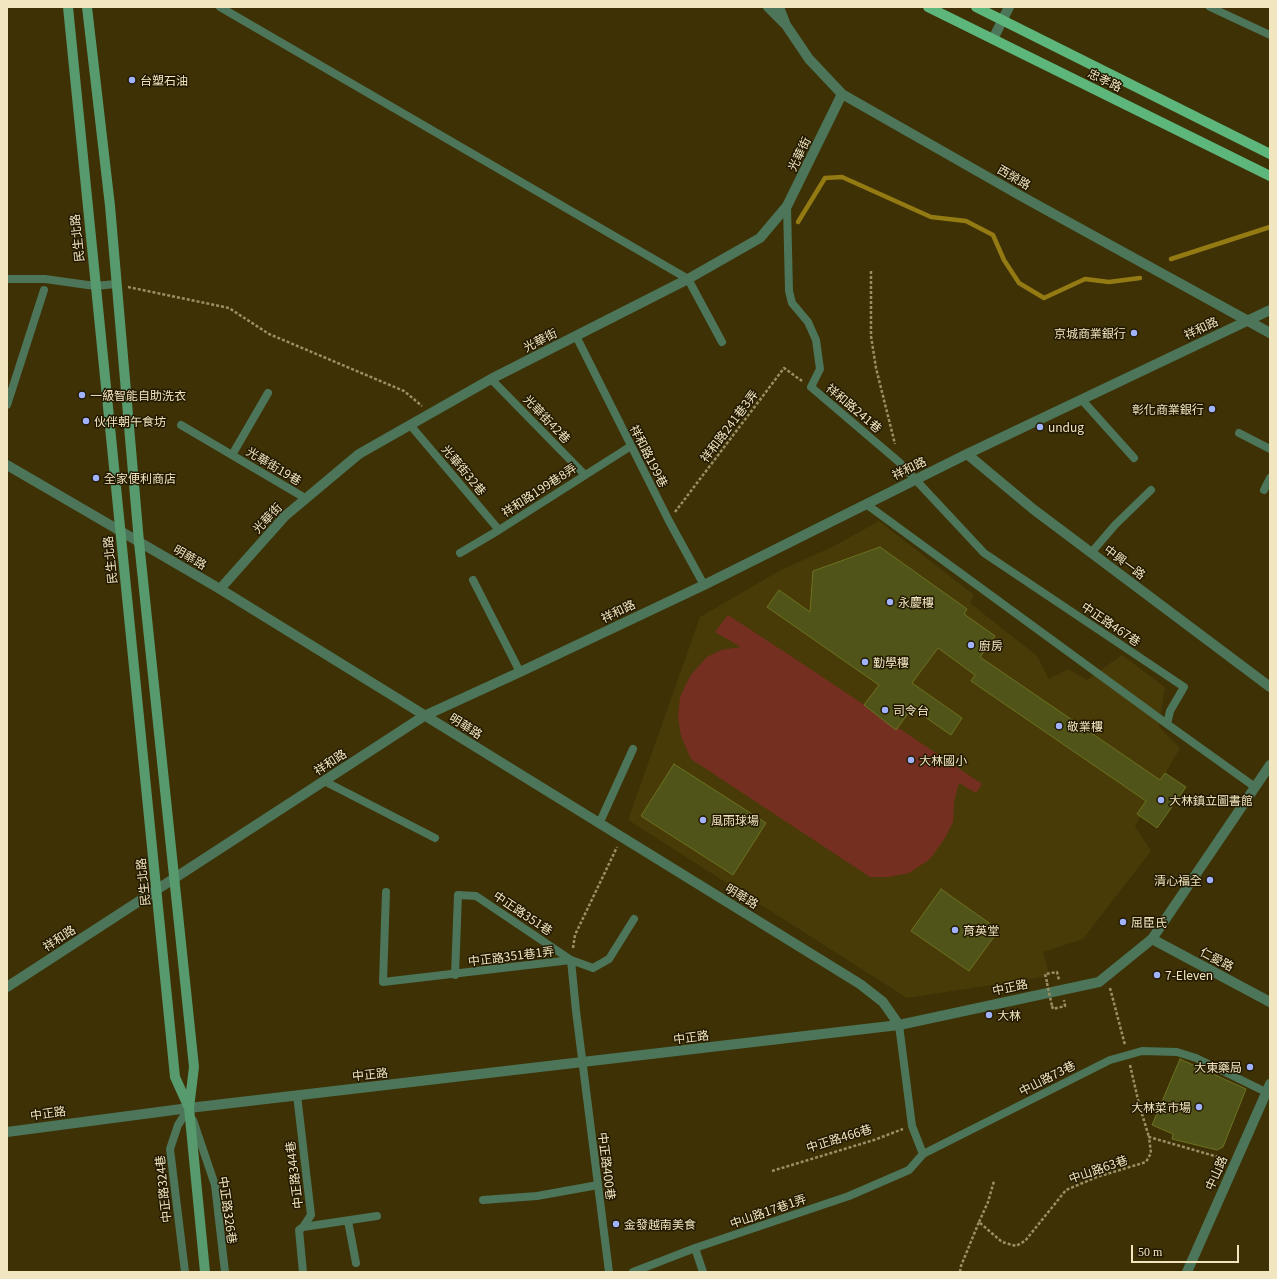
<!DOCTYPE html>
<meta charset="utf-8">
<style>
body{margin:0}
#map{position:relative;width:1277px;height:1279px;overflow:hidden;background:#3d3105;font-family:Georgia,serif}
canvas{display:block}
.frame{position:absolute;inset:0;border:8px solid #f1e6c0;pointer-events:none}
.scale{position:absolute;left:1131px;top:1245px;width:108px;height:18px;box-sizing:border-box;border:2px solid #f1e6c0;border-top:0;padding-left:5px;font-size:12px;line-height:14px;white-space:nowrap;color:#f1e6c0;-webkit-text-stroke:3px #221900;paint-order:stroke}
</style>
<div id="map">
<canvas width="1277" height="1279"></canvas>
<div class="frame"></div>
<div class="scale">50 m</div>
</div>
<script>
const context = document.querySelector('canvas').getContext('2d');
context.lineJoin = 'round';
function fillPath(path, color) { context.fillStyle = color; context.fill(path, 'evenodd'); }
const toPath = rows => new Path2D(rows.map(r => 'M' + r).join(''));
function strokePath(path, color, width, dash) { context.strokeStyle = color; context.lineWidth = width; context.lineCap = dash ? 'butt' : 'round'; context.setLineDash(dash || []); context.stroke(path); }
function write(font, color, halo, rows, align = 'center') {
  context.font = font + ' Georgia,"Noto Sans TC",serif'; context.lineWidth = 3; context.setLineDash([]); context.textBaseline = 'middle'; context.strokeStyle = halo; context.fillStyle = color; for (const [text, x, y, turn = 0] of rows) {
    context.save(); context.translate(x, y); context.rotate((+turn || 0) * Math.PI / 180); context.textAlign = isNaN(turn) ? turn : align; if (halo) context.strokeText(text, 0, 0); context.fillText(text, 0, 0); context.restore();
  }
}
fillPath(toPath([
 [879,521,974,595,970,603,1037,656,1049,679,1068,669,1087,680,1122,655,1165,687,1159,727,1180,748,1135,826,1151,851,1083,939,1043,952,1050,976,907,998,628,820,700,617,779,571,834,546]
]), '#483b08');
fillPath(toPath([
 [728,615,809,668,982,784,976,793,959,783,954,801,953,822,945,838,930,859,909,873,888,877,870,877,691,759,681,736,678,717,680,697,690,676,707,657,721,650,741,647,715,632]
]), '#752f20');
strokePath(toPath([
 [798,222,825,178,842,177,931,217,966,221,993,235,1004,260,1019,283,1044,298,1085,279,1109,282,1140,278],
 [1171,259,1270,227]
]), '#947a13', 4.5);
const building = toPath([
 [880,547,967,609,964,614,995,636,980,657,1160,780,1165,773,1186,787,1157,828,1137,814,1146,801,971,681,975,675,938,648,912,683,962,718,951,735,912,708,896,730,864,705,879,685,767,607,779,590,810,612,813,571,880,547],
 [674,764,766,823,733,875,641,816,674,764],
 [941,889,999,930,969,971,911,931,941,889],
 [1180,1059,1246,1089,1223,1147,1217,1150,1172,1139,1173,1134,1152,1125,1180,1059]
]);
fillPath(building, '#505418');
strokePath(building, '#6c7221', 1);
strokePath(toPath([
 [871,271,871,336,876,368,895,444],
 [128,287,229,308,269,334,404,391,422,406],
 [675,512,784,368,802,381],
 [573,948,575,935,617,847],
 [1047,982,1045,974,1057,972,1059,980],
 [1110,988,1125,1045],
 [1052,1006,1053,1009,1065,1006,1064,1000],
 [1130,1065,1139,1104,1149,1137],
 [772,1171,874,1140,903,1129],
 [979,1222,988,1202,994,1181],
 [960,1272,961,1266,979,1222,1002,1242,1016,1246,1025,1241,1066,1190,1097,1177,1146,1162,1151,1153,1149,1137,1225,1159]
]), '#9a8f66', 2.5, [3, 2]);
strokePath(toPath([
 [220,7,688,279,722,342],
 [1210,7,1270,35],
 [787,206,789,291,792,303,808,322,816,340,820,369,811,387,899,462,984,553,1184,687,1170,711,1167,724,1255,787],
 [7,279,45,279,95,286,116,284],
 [576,336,669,521,704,585],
 [491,379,585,475],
 [1082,400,1134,458],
 [7,405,44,290],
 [181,425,305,498],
 [411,426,499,530],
 [1239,433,1270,449],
 [232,455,268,393],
 [1264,490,1270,478],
 [866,504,1167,724],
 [460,553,499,530,631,446],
 [1091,553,1115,525,1151,490],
 [473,580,520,672],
 [324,781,435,838],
 [599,824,633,749],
 [386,892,383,982,571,960,576,1011,609,1272],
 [455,975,458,895,476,896,571,960,593,968,609,959,634,919],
 [899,1025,912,1126,923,1154],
 [297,1095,311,1215,303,1227,299,1230,303,1272],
 [193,1120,215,1185,225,1272],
 [483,1200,537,1196,598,1185],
 [348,1221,356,1263],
 [303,1227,377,1216],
 [695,1248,703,1272],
 [185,1272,170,1149,178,1125,189,1108],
 [633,1272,695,1248,849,1196,909,1170,923,1154,1110,1060,1128,1055,1142,1051,1177,1052,1196,1058,1270,1094]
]), '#4c7559', 8);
strokePath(toPath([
 [768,7,784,23],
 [779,7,786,25,809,59,842,94,1021,196,1270,333],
 [993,39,1009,7],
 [967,454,1033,509,1270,687],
 [220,589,285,516,359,454,491,379,688,279,760,238,787,206,842,94],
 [1152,939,1270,1002],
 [7,987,424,716,520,672,704,585,967,454,1270,310],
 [1187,1272,1270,1084]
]), '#4c7559', 10);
strokePath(toPath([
 [7,465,220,589,860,984,883,1002,899,1025],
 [7,1132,189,1108,899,1025,1099,982,1152,939,1270,765]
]), '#4c7559', 10);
strokePath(toPath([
 [68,7,175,1077,189,1108],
 [87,7,110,206,139,542,194,1067,189,1108,205,1272]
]), '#569a6d', 10);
strokePath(toPath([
 [928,7,1270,176],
 [976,7,1270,154]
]), '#5db77c', 10);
strokePath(toPath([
 [1047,983,1052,1006]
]), '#9a8f66', 2.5, [3, 2]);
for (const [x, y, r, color] of [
 [132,80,4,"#a1b3fd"],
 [1134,333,4,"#a1b3fd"],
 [82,395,4,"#a1b3fd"],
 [1212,409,4,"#a1b3fd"],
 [86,421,4,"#a1b3fd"],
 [1040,427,4,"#a1b3fd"],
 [96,478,4,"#a1b3fd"],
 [890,602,4,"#a1b3fd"],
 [971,645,4,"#a1b3fd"],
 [865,662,4,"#a1b3fd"],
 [885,710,4,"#a1b3fd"],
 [1059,726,4,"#a1b3fd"],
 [911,760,4,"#a1b3fd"],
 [1161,800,4,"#a1b3fd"],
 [703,820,4,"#a1b3fd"],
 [1210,880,4,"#a1b3fd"],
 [1123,922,4,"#a1b3fd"],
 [955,930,4,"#a1b3fd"],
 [1157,975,4,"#a1b3fd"],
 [989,1015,4,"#a1b3fd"],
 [1250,1067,4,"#a1b3fd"],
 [1199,1107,4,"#a1b3fd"],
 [616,1224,4,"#a1b3fd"]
]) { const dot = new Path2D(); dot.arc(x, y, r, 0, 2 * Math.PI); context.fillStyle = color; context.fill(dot); strokePath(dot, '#221900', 1.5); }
write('12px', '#f1e6c0', '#221900', [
 ["台塑石油",140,80],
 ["京城商業銀行",1126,333,"right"],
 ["一級智能自助洗衣",90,395],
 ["彰化商業銀行",1204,409,"right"],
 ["伙伴朝午食坊",94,421],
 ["undug",1048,427],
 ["全家便利商店",104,478],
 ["永慶樓",898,602],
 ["廚房",979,645],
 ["勤學樓",873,662],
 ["司令台",893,710],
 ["敬業樓",1067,726],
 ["大林國小",919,760],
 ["大林鎮立圖書館",1169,800],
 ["風雨球場",711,820],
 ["清心福全",1202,880,"right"],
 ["屈臣氏",1131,922],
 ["育英堂",963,930],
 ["7-Eleven",1165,975],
 ["大林",997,1015],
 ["大東藥局",1242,1067,"right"],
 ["大林菜市場",1191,1107,"right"],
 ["金發越南美食",624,1224]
], 'left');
write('12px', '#f1e6c0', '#221900', [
 ["忠孝路",1105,80,26],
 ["光華街",799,154,-64],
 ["西榮路",1014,177,30],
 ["民生北路",77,238,-96],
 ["祥和路",1201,328,-25],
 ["光華街",540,340,-27],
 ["祥和路241巷",854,408,40],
 ["光華街42巷",547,419,46],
 ["祥和路241巷3弄",729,426,-53],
 ["祥和路199巷",649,456,63],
 ["光華街19巷",274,466,31],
 ["祥和路",909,468,-26],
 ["光華街32巷",464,470,50],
 ["祥和路199巷8弄",539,490,-33],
 ["光華街",267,518,-47],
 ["明華路",190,557,30],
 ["民生北路",110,560,-96],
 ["中興一路",1125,562,37],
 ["祥和路",618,611,-26],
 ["中正路467巷",1111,624,34],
 ["明華路",466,726,32],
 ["祥和路",330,762,-33],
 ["民生北路",143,882,-96],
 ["明華路",742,896,31],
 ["中正路351巷",523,913,34],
 ["祥和路",59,938,-33],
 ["中正路351巷1弄",511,956,-7],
 ["仁愛路",1217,959,28],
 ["中正路",1010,987,-12],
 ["中正路",691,1037,-7],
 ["中正路",370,1074,-6],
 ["中山路73巷",1047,1078,-27],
 ["中正路",48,1113,-8],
 ["中正路466巷",839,1138,-17],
 ["中正路400巷",607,1166,83],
 ["中山路63巷",1098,1169,-19],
 ["中山路",1216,1173,-66],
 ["中正路344巷",294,1175,-97],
 ["中正路324巷",163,1189,-96],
 ["中正路326巷",228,1210,82],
 ["中山路17巷1弄",768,1211,-19]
]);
</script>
